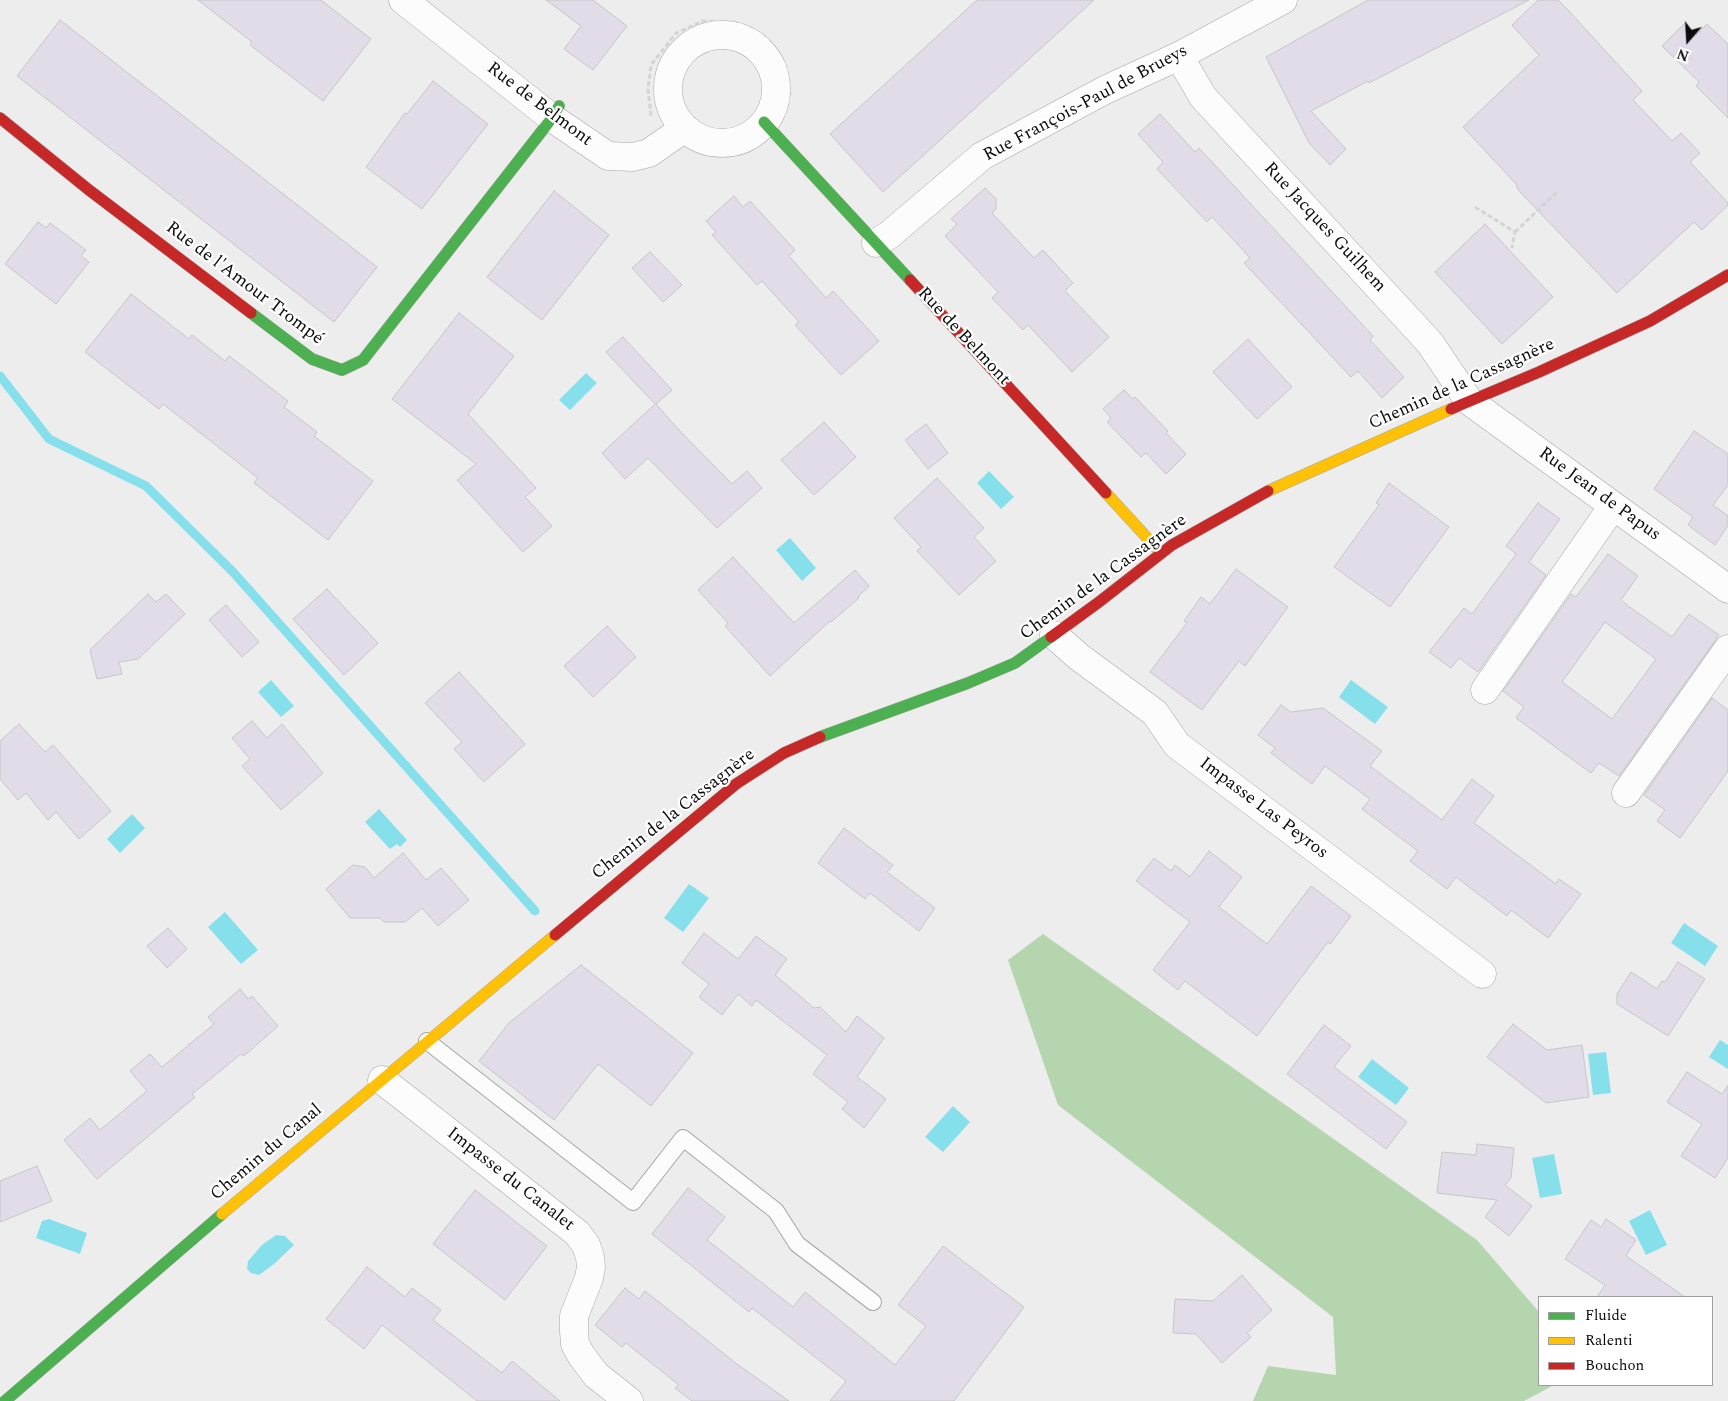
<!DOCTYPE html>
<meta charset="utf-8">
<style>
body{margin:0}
#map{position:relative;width:1728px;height:1401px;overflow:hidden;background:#eeedee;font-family:Spectral,serif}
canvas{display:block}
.legend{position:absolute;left:1538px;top:1296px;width:175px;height:90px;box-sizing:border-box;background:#fff;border:1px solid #9e9e9e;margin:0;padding:6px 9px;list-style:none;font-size:15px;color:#0c0c0d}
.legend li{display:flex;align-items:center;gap:10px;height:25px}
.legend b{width:25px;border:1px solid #9e9e9e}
.north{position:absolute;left:1663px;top:15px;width:50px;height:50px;-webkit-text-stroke:4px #fff;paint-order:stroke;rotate:199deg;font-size:14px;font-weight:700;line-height:20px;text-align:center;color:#0c0c0d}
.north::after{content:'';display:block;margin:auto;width:18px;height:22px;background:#0c0c0d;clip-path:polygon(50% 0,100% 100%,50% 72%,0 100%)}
</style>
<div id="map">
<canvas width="1728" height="1401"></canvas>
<ul class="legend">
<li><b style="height:6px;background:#4caf50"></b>Fluide</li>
<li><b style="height:6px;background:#ffc107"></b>Ralenti</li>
<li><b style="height:6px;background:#c62828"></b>Bouchon</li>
</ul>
<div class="north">N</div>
</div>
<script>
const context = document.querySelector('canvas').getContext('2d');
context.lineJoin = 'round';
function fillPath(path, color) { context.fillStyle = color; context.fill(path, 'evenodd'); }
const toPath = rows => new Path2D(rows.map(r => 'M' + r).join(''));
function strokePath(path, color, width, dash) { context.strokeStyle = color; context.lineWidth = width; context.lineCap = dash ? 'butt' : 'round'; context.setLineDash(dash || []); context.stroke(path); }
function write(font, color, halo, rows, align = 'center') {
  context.font = font + ' Spectral,serif'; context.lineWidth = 4.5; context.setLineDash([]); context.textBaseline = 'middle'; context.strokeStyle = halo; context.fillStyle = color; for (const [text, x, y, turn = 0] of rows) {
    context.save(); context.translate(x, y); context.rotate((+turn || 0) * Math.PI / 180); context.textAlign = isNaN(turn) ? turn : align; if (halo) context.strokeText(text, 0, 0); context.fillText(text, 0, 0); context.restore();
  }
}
fillPath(toPath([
 [1043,934,1477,1240,1539,1312,1539,1385,1554,1385,1524,1401,1253,1401,1268,1366,1336,1375,1333,1317,1058,1105,1008,960]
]), '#b5d5af');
fillPath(toPath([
 [586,373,597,383,570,410,559,400],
 [989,471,1014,497,1001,509,977,483],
 [790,538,816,568,802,581,776,550],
 [271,680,294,706,281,717,258,692],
 [1351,680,1388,707,1375,724,1339,697],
 [379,809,407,840,400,847,397,844,390,849,365,822],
 [132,814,145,828,120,853,107,839],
 [689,884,709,898,683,932,664,918],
 [225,912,258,950,241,964,208,927],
 [1684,923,1718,946,1705,966,1671,943],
 [1720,1040,1728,1045,1728,1069,1709,1057],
 [1606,1052,1611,1093,1593,1095,1588,1054],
 [1372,1059,1409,1088,1396,1105,1358,1077],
 [953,1106,970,1122,943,1152,925,1137],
 [1554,1154,1562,1194,1540,1198,1532,1158],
 [1650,1210,1667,1245,1646,1255,1629,1221],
 [49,1219,87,1233,80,1254,36,1238,42,1221],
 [276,1235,285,1236,294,1245,274,1264,259,1275,251,1273,247,1269,248,1261,262,1245]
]), '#86e0eb');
strokePath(toPath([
 [0,376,49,439,146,486,233,572,535,911]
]), '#86e0eb', 9);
const building = toPath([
 [198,0,321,0,371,39,323,101,250,45,252,42,198,0],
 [546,0,593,0,627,26,593,70,564,49,581,26,546,0],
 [977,0,1094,0,883,192,830,134,977,0],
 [1368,0,1529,0,1369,83,1368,81,1311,111,1346,149,1330,165,1309,143,1266,57,1368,0],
 [1538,0,1558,0,1568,10,1642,91,1633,100,1672,141,1681,133,1700,153,1690,162,1728,203,1728,205,1702,230,1694,222,1617,293,1520,192,1516,186,1517,185,1463,127,1539,55,1512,25,1538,0],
 [60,20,377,267,334,322,17,76,60,20],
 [1685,23,1696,35,1707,24,1728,44,1728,118,1696,86,1699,82,1662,46,1685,23],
 [433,81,488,124,422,209,366,167,405,113,407,114,433,81],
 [1160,114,1195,152,1199,148,1373,336,1370,340,1404,377,1382,398,1358,371,1351,377,1244,263,1250,258,1230,236,1212,217,1207,222,1157,169,1163,162,1138,134,1160,114],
 [985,188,996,199,996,209,992,213,1034,258,1043,250,1073,283,1065,291,1109,337,1072,372,1028,325,1023,330,992,298,998,292,945,236,957,224,951,219,985,188],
 [554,191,609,235,542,320,487,277,554,191],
 [734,196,743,207,750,201,795,250,789,256,826,298,833,291,879,341,841,375,795,325,799,322,762,281,757,285,712,235,716,232,706,221,734,196],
 [38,222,46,228,50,223,86,250,81,256,89,262,56,304,5,264,38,222],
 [1485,224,1553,297,1502,344,1435,272,1485,224],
 [650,252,682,285,663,302,632,268,650,252],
 [131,294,189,339,192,335,225,361,229,356,249,371,288,401,284,407,317,432,314,436,373,481,328,540,254,483,258,478,163,404,159,409,85,352,131,294],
 [459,313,514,356,468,414,536,488,525,497,552,526,523,552,457,480,476,464,392,399,459,313],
 [623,337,672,390,656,404,677,428,732,484,747,471,762,488,717,528,648,458,625,479,602,453,655,404,606,352,623,337],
 [1248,339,1292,387,1257,419,1213,372,1248,339],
 [1124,390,1133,399,1135,397,1168,431,1166,433,1186,454,1166,474,1146,453,1141,457,1107,422,1111,418,1103,409,1124,390],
 [824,422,856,457,814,495,781,460,824,422],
 [926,424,948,453,928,469,905,440,926,424],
 [1694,431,1728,454,1728,485,1713,505,1728,516,1728,525,1715,545,1688,525,1693,517,1654,489,1694,431],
 [937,478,984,528,974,537,996,561,959,595,917,551,921,547,894,518,937,478],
 [1389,483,1449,527,1390,607,1334,567,1379,505,1376,503,1389,483],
 [1538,503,1560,519,1529,562,1546,575,1478,672,1459,658,1451,668,1429,652,1464,608,1472,614,1516,554,1506,546,1538,503],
 [1608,554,1638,576,1621,600,1631,608,1672,637,1689,614,1719,635,1619,776,1599,763,1591,773,1569,757,1516,718,1524,707,1503,691,1571,594,1576,597,1608,554],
 [1605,622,1656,659,1612,719,1562,682,1605,622],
 [733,557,794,623,855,570,869,586,858,597,859,598,831,622,830,621,770,676,725,626,728,623,698,590,733,557],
 [1236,569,1288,607,1245,666,1239,661,1202,710,1150,672,1187,623,1184,621,1201,597,1210,604,1236,569],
 [327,589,378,643,344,675,293,619,327,589],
 [148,594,156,602,166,594,185,614,138,659,119,662,122,674,97,679,90,650,148,594],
 [226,605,259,642,242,657,209,620,226,605],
 [607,626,636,657,593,697,564,666,607,626],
 [459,672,525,744,484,782,454,749,462,742,425,703,459,672],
 [1712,698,1728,710,1728,771,1680,838,1657,821,1665,810,1644,795,1712,698],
 [1281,705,1291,712,1323,708,1382,751,1370,766,1442,820,1472,779,1494,796,1474,823,1556,884,1559,879,1581,894,1548,938,1511,910,1507,916,1456,877,1447,889,1410,861,1418,851,1362,809,1370,799,1325,766,1312,784,1271,753,1275,748,1258,735,1281,705],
 [252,721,267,738,282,724,323,773,281,810,242,766,250,759,232,738,252,721],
 [19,724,45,752,53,745,111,811,79,839,56,812,48,820,26,793,18,800,0,779,0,741,19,724],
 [844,828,893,865,887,872,935,908,919,931,870,893,865,899,818,863,844,828],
 [1209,851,1242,877,1219,907,1267,944,1311,886,1351,916,1330,944,1328,942,1257,1036,1185,981,1178,990,1153,970,1190,922,1136,881,1154,858,1171,871,1175,865,1190,877,1209,851],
 [403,853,426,880,441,868,469,900,438,926,422,908,405,922,384,922,380,918,350,918,326,889,353,865,365,867,374,878,403,853],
 [168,928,187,949,167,968,147,946,168,928],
 [704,933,738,959,756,936,787,959,775,975,814,1008,820,1007,846,1032,857,1016,884,1038,857,1077,886,1099,864,1128,842,1109,848,1102,813,1074,827,1055,756,1000,752,1006,738,994,722,1015,699,997,709,984,682,963,704,933],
 [1678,962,1705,979,1668,1036,1617,1004,1617,994,1631,972,1657,989,1662,981,1665,982,1678,962],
 [581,965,693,1053,651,1106,598,1064,554,1120,479,1061,509,1023,581,965],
 [240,989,248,999,252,996,278,1026,244,1056,241,1054,192,1094,195,1097,97,1179,64,1140,90,1118,100,1130,147,1091,130,1071,150,1054,162,1067,214,1024,208,1017,240,989],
 [1513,1024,1547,1050,1582,1045,1589,1097,1546,1103,1487,1057,1513,1024],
 [1324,1025,1351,1046,1334,1067,1407,1122,1386,1149,1287,1074,1324,1025],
 [1687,1072,1722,1094,1728,1085,1728,1158,1715,1178,1681,1156,1702,1124,1667,1102,1687,1072],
 [1477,1144,1514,1148,1511,1178,1505,1185,1532,1206,1509,1236,1485,1217,1497,1200,1437,1193,1442,1152,1476,1155,1477,1144],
 [37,1166,52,1201,0,1222,0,1181,37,1166],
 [688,1188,725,1217,707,1240,793,1307,805,1292,895,1365,926,1326,898,1305,943,1246,1024,1307,954,1401,830,1401,846,1381,752,1308,749,1312,652,1234,688,1188],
 [475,1190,547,1246,505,1300,433,1244,475,1190],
 [1606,1219,1636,1240,1626,1256,1685,1297,1597,1297,1605,1285,1565,1259,1591,1220,1601,1227,1606,1219],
 [367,1267,405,1297,412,1288,441,1310,433,1320,502,1373,512,1361,560,1401,477,1401,382,1325,364,1349,326,1319,367,1267],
 [1242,1275,1272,1310,1247,1333,1251,1337,1222,1363,1196,1334,1173,1333,1175,1299,1213,1301,1242,1275],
 [625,1288,639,1299,645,1291,737,1364,789,1401,692,1401,675,1388,679,1385,626,1343,622,1347,595,1325,625,1288]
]);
fillPath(building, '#e1dce8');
strokePath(building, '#c6c5c6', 1);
const lane = toPath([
 [427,1041,633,1202,683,1138,776,1211,797,1244,873,1302]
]);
const street = toPath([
 [403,0,552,118,608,156,633,157,649,153,685,128],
 '668 89a54 54 0 1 1 108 0a54 54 0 1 1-108 0Z',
 [1179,56,1203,97,1430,343,1469,401,1728,589],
 [876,243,889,235,982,156,1105,90,1179,56,1283,0],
 [1054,635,1079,657,1155,713,1177,745,1482,974],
 [1485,690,1613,506],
 [1626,793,1728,649],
 [382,1080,577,1233,586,1245,590,1257,591,1267,589,1278,574,1316,574,1331,575,1344,581,1355,596,1375,629,1401]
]);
const fast = toPath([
 [764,122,910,280],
 [251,313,312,359,342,370,363,360,552,118,559,106],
 [820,737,968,683,1015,663,1051,637],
 [5,1401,222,1214]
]);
const slow = toPath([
 [1268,491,1451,409],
 [1106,493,1161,553],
 [222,1214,555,935]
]);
const jam = toPath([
 [0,118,89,190,251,313],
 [910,280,1106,493],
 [1451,409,1539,372,1650,321,1728,275],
 [1051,637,1099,602,1172,545,1268,491],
 [555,935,736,784,784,753,820,737]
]);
strokePath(lane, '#a6a6a6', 18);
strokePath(street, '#a6a6a6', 29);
strokePath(fast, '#a6a6a6', 12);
strokePath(slow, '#a6a6a6', 12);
strokePath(jam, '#a6a6a6', 12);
strokePath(toPath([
 [651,116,648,89,651,65,676,33,703,21,735,22,764,35,786,66,790,94,787,104],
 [1475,207,1515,232,1512,248],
 [1515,232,1558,191]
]), '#d4d4d4', 3, [5, 2.5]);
strokePath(lane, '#fcfcfc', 16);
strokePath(street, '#fcfcfc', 28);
strokePath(fast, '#4caf50', 11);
strokePath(slow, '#ffc107', 11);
strokePath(jam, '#c62828', 11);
write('18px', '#0c0c0d', '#fff', [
 ["Rue François-Paul de Brueys",1086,104,-28],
 ["Rue de Belmont",539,105,37],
 ["Rue Jacques Guilhem",1324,228,47],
 ["Rue de l'Amour Trompé",244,284,37],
 ["Rue de Belmont",963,337,47],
 ["Chemin de la Cassagnère",1462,385,-24],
 ["Rue Jean de Papus",1599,495,36],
 ["Chemin de la Cassagnère",1104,578,-36],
 ["Impasse Las Peyros",1263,809,37],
 ["Chemin de la Cassagnère",674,815,-38],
 ["Chemin du Canal",267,1153,-40],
 ["Impasse du Canalet",510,1180,38]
]);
</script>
